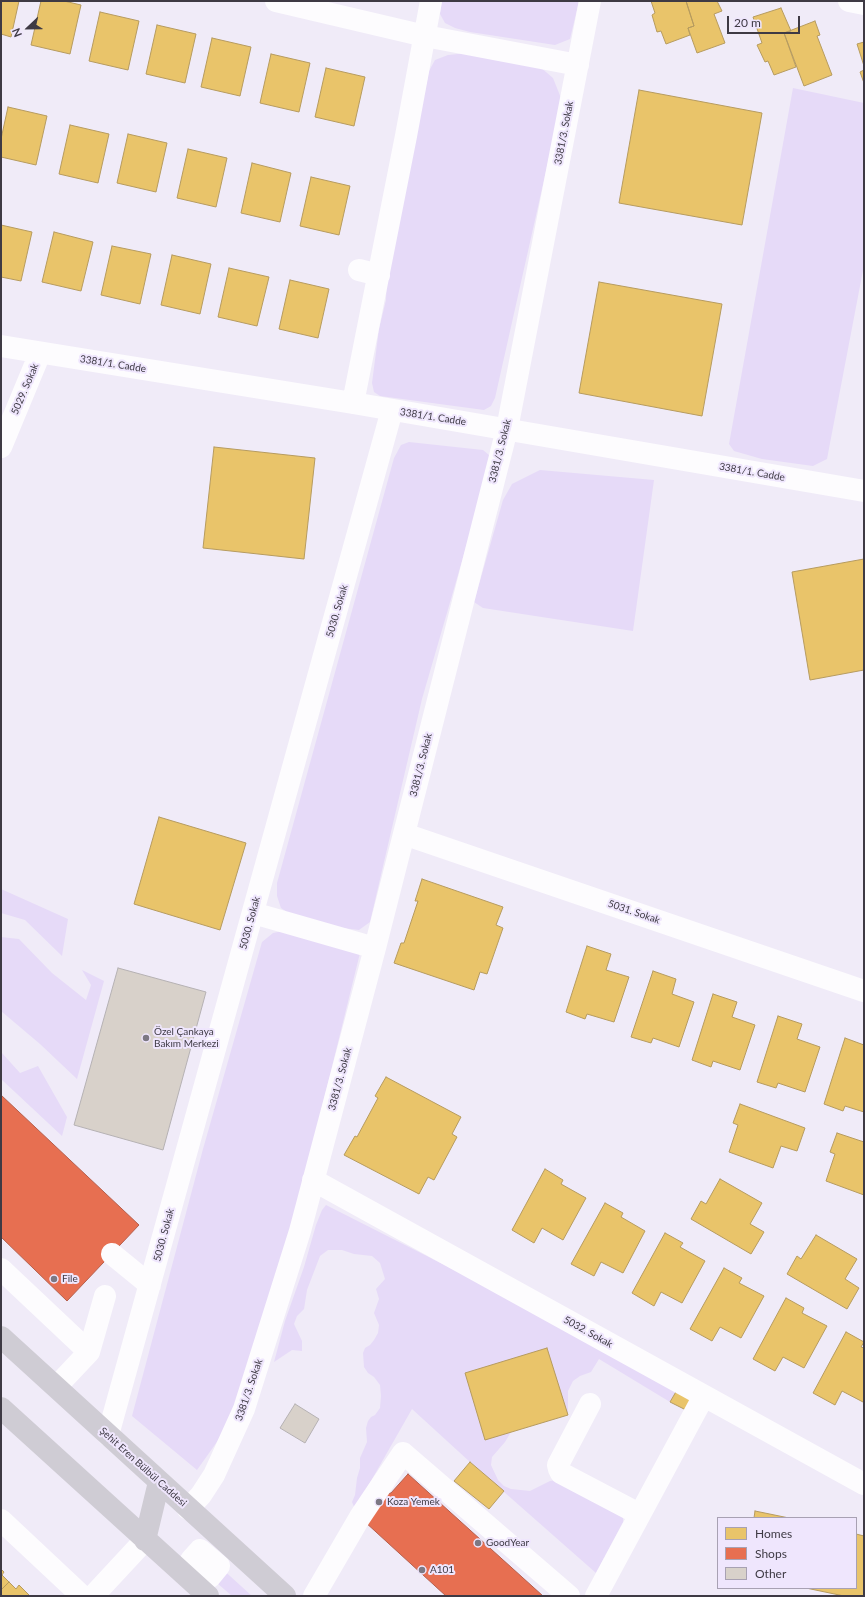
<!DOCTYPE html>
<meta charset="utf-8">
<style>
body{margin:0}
#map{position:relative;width:865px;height:1597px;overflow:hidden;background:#f0ebf8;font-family:Lato,sans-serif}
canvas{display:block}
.frame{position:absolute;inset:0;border:2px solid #3e3a44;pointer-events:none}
.legend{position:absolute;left:717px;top:1517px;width:140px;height:72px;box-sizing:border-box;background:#efe6fd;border:1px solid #a8a1b3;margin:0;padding:5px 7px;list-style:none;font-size:12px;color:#3e3a44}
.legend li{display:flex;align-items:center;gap:8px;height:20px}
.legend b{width:20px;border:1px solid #a8a1b3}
.north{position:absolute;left:8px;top:8px;width:40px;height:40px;-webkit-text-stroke:3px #efe6fd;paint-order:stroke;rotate:248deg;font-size:11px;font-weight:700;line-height:16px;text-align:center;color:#3e3a44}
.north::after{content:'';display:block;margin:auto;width:14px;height:18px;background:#3e3a44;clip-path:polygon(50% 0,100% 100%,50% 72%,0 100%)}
.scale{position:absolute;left:727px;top:16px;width:73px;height:18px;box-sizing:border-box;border:2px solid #3e3a44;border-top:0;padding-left:5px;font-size:12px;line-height:14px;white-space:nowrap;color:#3e3a44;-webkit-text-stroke:3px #efe6fd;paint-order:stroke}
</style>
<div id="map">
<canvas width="865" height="1597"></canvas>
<div class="frame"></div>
<ul class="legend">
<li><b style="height:11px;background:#e9c46a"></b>Homes</li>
<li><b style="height:11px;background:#e76f51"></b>Shops</li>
<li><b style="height:11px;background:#d8d1ca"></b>Other</li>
</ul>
<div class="north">N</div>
<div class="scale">20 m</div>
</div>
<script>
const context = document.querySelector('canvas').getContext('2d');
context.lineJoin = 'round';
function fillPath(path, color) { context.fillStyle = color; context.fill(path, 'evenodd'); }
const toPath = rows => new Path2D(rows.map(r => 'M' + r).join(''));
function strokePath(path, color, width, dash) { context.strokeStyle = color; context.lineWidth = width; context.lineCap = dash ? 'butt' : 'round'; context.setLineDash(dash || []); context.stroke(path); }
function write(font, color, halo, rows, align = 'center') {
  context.font = font + ' Lato,sans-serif'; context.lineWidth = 4; context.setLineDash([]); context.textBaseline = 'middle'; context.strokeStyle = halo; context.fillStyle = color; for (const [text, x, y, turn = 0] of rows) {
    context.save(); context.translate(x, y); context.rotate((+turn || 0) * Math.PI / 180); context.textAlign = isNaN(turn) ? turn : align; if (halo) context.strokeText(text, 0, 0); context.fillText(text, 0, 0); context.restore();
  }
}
fillPath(toPath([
 [442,1,579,1,570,39,555,45,470,32,455,28,445,23,440,14],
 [468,53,539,66,553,78,561,98,557,122,495,398,491,406,484,410,380,396,374,392,372,383,379,329,386,300,387,276,429,71,435,60,448,55],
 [793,88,864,103,864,265,827,459,813,466,762,459,734,451,729,444],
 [409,442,483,450,489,455,491,461,422,699,370,922,359,930,326,926,290,914,281,908,277,896,277,883,394,458,401,445],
 [540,470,654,480,633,631,483,608,474,602,503,500,512,484],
 [1,889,68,919,62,956,25,920,1,913],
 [283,931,360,953,293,1225,260,1338,224,1432,197,1470,132,1416,203,1149,262,942,273,933],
 [1,937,19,939,52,973,86,1000,91,985,82,970,104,981,77,1079,40,1044,1,1011],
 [1,1050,2,1053,20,1073,38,1066,67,1117,62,1136,1,1079],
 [326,1205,484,1285,677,1390,670,1402,599,1359,591,1372,580,1376,573,1381,568,1391,568,1415,511,1432,505,1442,492,1457,491,1465,498,1480,504,1486,511,1489,530,1491,550,1481,556,1480,623,1516,623,1522,596,1573,470,1462,412,1409,355,1509,352,1502,355,1495,357,1478,360,1468,360,1458,367,1442,366,1428,368,1421,371,1417,375,1415,380,1408,381,1396,380,1385,374,1377,368,1373,364,1367,363,1353,365,1348,370,1345,374,1340,378,1333,379,1325,374,1313,379,1299,376,1289,385,1279,380,1263,372,1256,354,1254,342,1250,328,1250,320,1256,307,1290,304,1309,297,1316,294,1324,302,1341,302,1351,292,1350,274,1362,285,1321,304,1267,316,1225,322,1210],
 [219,1566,252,1596,232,1596,210,1577]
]), '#e6daf8');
const homes = toPath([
 [1,1,19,1,11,37,1,34,1,1],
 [41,1,64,1,81,5,70,54,31,45,41,1],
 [651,1,686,1,694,26,688,28,690,35,666,44,661,31,657,32,652,15,655,13,651,1],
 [686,1,717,1,722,11,714,14,725,43,697,53,688,28,694,26,686,1],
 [781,8,791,31,784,33,796,67,774,75,768,61,765,62,757,45,762,43,753,17,781,8],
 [100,12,139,21,128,70,89,61,100,12],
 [815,21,820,35,817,36,832,75,804,86,784,33,815,21],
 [157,25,196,34,185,83,146,74,157,25],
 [212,38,251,47,240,96,201,87,212,38],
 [864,42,864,66,857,44,864,42],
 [271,54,310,63,299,112,260,103,271,54],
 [326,68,365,77,354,126,315,117,326,68],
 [864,70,864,83,860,72,864,70],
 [639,90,762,113,742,225,619,203,639,90],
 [8,107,47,116,36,165,1,157,1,139,8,107],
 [70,125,109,134,98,183,59,174,70,125],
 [128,134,167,143,156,192,117,183,128,134],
 [188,149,227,158,216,207,177,198,188,149],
 [252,163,291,173,280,222,241,213,252,163],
 [311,177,350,186,339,235,300,226,311,177],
 [1,225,32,232,21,281,1,277,1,225],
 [54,232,93,242,81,291,42,282,54,232],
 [112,246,151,254,140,304,101,295,112,246],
 [172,255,211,264,200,314,161,305,172,255],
 [229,268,269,277,257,326,218,317,229,268],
 [290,280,329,289,318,338,279,329,290,280],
 [599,282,722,304,702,416,579,393,599,282],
 [214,447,315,458,304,559,203,548,214,447],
 [864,559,864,670,810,680,792,572,864,559],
 [159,817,246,843,220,930,134,904,159,817],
 [422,879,503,907,496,925,503,928,487,974,480,972,474,990,394,963,401,943,404,943,418,901,415,901,422,879],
 [587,946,611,954,606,970,629,977,614,1022,587,1014,585,1019,566,1012,587,946],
 [653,971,676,979,672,994,694,1002,679,1047,653,1038,651,1043,631,1037,653,971],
 [713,994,737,1002,732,1017,755,1025,740,1070,713,1061,711,1067,692,1060,713,994],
 [778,1016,802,1024,797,1039,820,1047,805,1092,778,1083,776,1088,757,1082,778,1016],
 [845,1038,864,1045,864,1112,845,1106,843,1111,824,1104,845,1038],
 [386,1077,461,1117,452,1134,457,1137,434,1180,428,1177,419,1194,344,1155,355,1136,357,1137,378,1098,375,1096,386,1077],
 [740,1104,805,1128,797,1151,781,1146,773,1168,729,1152,738,1125,733,1123,740,1104],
 [837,1133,864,1142,864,1195,826,1181,835,1154,830,1152,837,1133],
 [545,1169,563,1180,561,1184,586,1198,563,1240,542,1228,534,1243,512,1230,545,1169],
 [720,1179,762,1203,750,1224,764,1232,751,1254,691,1219,701,1201,706,1204,720,1179],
 [605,1203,623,1213,621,1217,645,1231,623,1273,601,1262,594,1276,571,1264,605,1203],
 [665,1233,683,1243,680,1247,705,1261,682,1303,661,1292,654,1306,632,1293,665,1233],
 [816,1235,857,1259,845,1279,859,1288,847,1309,787,1274,797,1256,801,1259,816,1235],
 [724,1268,742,1278,739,1283,764,1296,741,1338,720,1327,712,1341,690,1329,724,1268],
 [786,1298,804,1308,802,1313,827,1326,804,1368,783,1357,775,1371,753,1359,786,1298],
 [846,1332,864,1342,861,1347,864,1348,864,1401,863,1402,842,1391,835,1405,813,1393,846,1332],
 [547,1348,568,1415,485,1440,465,1373,547,1348],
 [677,1390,692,1399,686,1410,670,1402,677,1390],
 [470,1462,504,1491,489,1509,454,1481,470,1462],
 [755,1511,789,1518,754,1518,755,1511],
 [856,1534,864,1536,864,1596,844,1596,806,1588,856,1588,856,1534],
 [1,1569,4,1572,2,1575,9,1582,1,1590,1,1569],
 [9,1582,16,1589,19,1585,30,1596,1,1596,1,1590,9,1582]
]);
fillPath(homes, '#e9c46a');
strokePath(homes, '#b69b5f', 1);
const shops = toPath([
 [1,1095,139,1225,67,1301,1,1237,1,1095],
 [408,1474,543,1596,446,1596,364,1521,380,1495,391,1493,408,1474]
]);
fillPath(shops, '#e76f51');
strokePath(shops, '#b45f4d', 1);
const building = toPath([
 [118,968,206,992,163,1150,74,1125,118,968],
 [295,1404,319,1419,305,1443,280,1428,295,1404]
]);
fillPath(building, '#d8d1ca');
strokePath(building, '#b5b1b3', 1);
strokePath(toPath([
 [276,1,425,36,578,65],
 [849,1,864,4],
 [359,270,379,275],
 [1,346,353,403,864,491],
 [353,403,406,136,431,1],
 [1,447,40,353],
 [404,834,864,991],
 [253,913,375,948],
 [313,1180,864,1484],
 [112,1254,150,1285],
 [1,1269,89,1352,56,1387],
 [89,1352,105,1296],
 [590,1404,560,1461,558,1465,559,1469,561,1473,639,1514],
 [108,1435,392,410],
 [188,1509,201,1495,214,1475,244,1409,300,1231,375,948,507,429,590,1],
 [1,1520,82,1596],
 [200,1550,219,1566,210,1577,191,1560,200,1550],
 [93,1596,145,1540],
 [314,1596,360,1517,403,1453,569,1596],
 [596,1596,700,1403]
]), '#fdfcfe', 22);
strokePath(toPath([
 [1,1337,285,1596],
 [1,1408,208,1596],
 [145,1540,159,1482]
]), '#cfccd4', 22);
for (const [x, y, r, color] of [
 [146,1038,4,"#7c7883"],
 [54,1279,4,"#7c7883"],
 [379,1502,4,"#7c7883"],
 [478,1543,4,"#7c7883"],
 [422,1570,4,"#7c7883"]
]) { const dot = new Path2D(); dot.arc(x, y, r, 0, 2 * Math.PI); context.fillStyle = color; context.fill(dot); strokePath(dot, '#efe6fd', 1.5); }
write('10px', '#3e3a44', '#efe6fd', [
 ["3381/3. Sokak",564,133,-79],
 ["3381/1. Cadde",113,364,9],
 ["5029. Sokak",25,389,-67],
 ["3381/1. Cadde",433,417,9],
 ["3381/3. Sokak",500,451,-76],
 ["3381/1. Cadde",752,472,10],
 ["5030. Sokak",337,611,-74],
 ["3381/3. Sokak",421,765,-76],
 ["5031. Sokak",634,912,19],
 ["5030. Sokak",250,923,-75],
 ["3381/3. Sokak",340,1079,-75],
 ["5030. Sokak",164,1235,-75],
 ["5032. Sokak",588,1332,29],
 ["3381/3. Sokak",249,1390,-71],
 ["Şehit Eren Bülbül Caddesi",143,1467,42]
]);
write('10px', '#3e3a44', '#efe6fd', [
 ["Özel Çankaya",154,1032],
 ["Bakım Merkezi",154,1044],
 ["File",62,1279],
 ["Koza Yemek",387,1502],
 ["GoodYear",486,1543],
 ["A101",430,1570]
], 'left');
</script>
